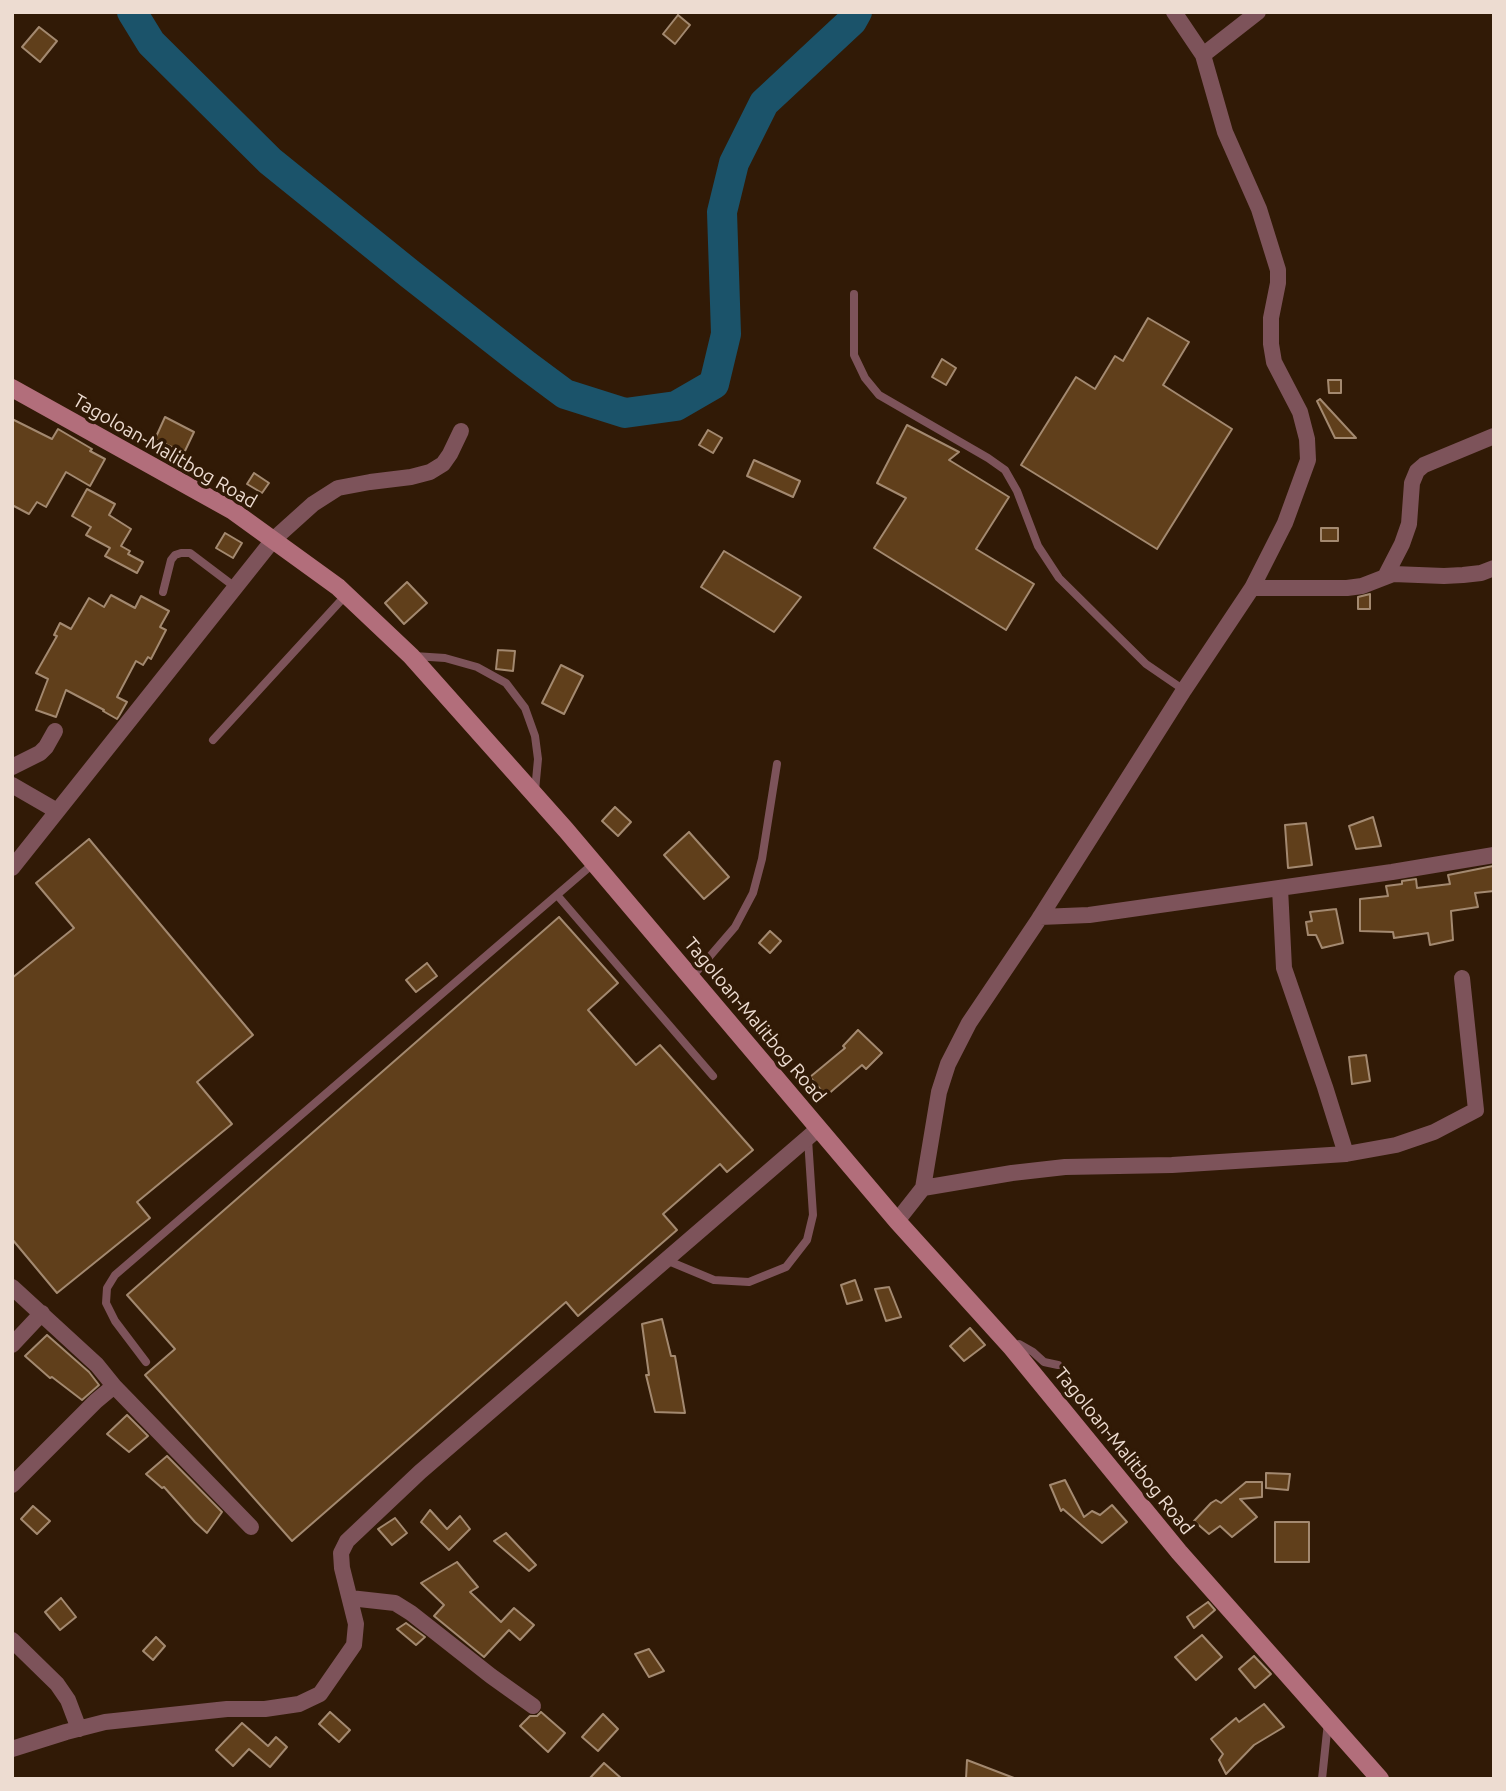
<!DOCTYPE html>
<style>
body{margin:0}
#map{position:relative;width:1506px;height:1791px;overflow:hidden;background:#311a06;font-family:Ubuntu,sans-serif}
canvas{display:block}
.frame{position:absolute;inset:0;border:14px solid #eddcd1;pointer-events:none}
</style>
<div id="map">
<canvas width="1506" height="1791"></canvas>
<div class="frame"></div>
</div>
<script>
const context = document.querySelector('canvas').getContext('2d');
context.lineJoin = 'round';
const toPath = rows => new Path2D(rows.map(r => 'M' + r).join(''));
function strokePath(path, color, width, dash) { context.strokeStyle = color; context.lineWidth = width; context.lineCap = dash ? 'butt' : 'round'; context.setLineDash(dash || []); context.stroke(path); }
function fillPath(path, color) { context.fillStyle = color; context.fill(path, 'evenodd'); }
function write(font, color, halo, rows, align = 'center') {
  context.font = font + ' Ubuntu,sans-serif'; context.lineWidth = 7; context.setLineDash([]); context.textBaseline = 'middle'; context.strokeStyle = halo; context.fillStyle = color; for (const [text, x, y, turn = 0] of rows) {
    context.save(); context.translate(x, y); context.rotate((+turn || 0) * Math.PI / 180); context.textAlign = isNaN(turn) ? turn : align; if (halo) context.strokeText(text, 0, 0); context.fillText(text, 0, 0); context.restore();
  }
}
strokePath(toPath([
 [132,12,151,43,270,161,410,274,526,365,565,394,625,413,676,406,714,384,726,334,722,212,734,163,764,103,852,21,857,12]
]), '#1b536a', 30);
const building = toPath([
 [678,15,690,25,675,44,663,34,678,15],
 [39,27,57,41,40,62,22,47,39,27],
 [1148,318,1189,342,1163,385,1232,429,1157,549,1021,465,1076,377,1095,389,1115,356,1123,361,1148,318],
 [942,359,956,368,946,385,932,377,942,359],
 [1328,380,1341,380,1341,393,1329,393,1328,380],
 [1320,399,1356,438,1335,438,1317,401,1320,399],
 [165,417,194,432,184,453,155,439,165,417],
 [12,419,52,439,58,429,92,449,90,451,105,459,90,486,66,472,46,507,37,502,29,514,12,505,12,419],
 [907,425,959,452,949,460,1009,497,976,549,1034,584,1006,630,874,548,906,498,877,483,907,425],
 [708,430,722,438,713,453,699,445,708,430],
 [754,460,800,481,793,497,747,476,754,460],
 [254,473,269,483,262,493,247,484,254,473],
 [87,489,115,504,109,515,131,529,121,546,130,551,128,554,143,562,137,573,105,556,110,548,86,535,91,527,72,516,87,489],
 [1321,528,1338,528,1338,541,1321,541,1321,528],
 [225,533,242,543,233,558,216,548,225,533],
 [724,551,801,597,774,632,701,587,724,551],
 [407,582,427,603,404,624,385,603,407,582],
 [1370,594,1370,609,1358,609,1358,597,1370,594],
 [111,595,135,608,141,596,169,611,160,627,166,630,151,659,148,657,143,665,136,661,117,697,127,702,119,716,117,719,103,711,104,710,66,690,56,717,36,710,48,679,36,673,57,636,54,635,60,623,71,629,89,598,104,607,111,595],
 [498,650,515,651,513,671,496,669,498,650],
 [561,665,583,676,564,714,542,703,561,665],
 [615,807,631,822,618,836,602,821,615,807],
 [1373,817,1381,846,1356,849,1349,826,1373,817],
 [1306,823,1312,865,1288,868,1285,825,1306,823],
 [689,832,729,877,704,899,664,855,689,832],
 [89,839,253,1035,197,1082,232,1124,137,1202,150,1218,57,1293,12,1239,12,978,74,928,36,883,89,839],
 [1493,866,1494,891,1475,893,1478,907,1451,911,1453,940,1430,945,1428,933,1394,938,1393,932,1360,931,1360,899,1388,896,1386,886,1402,884,1402,881,1416,879,1417,888,1450,884,1448,875,1493,866],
 [1336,909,1343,943,1322,948,1316,935,1308,935,1306,922,1312,921,1310,912,1336,909],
 [559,917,618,983,588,1010,636,1065,660,1045,753,1150,727,1172,720,1164,663,1214,677,1230,578,1316,566,1302,292,1541,145,1375,175,1349,127,1295,559,917],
 [770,931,781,941,770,953,759,943,770,931],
 [427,963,437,976,416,992,406,980,427,963],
 [858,1030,882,1053,866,1069,862,1065,826,1096,810,1077,845,1048,843,1046,858,1030],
 [1366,1055,1370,1081,1352,1084,1349,1057,1366,1055],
 [855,1280,862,1300,847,1304,841,1285,855,1280],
 [889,1287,901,1317,886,1321,875,1289,889,1287],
 [662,1319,671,1356,675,1356,685,1413,655,1412,646,1375,649,1375,642,1324,662,1319],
 [970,1328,985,1345,964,1361,950,1346,970,1328],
 [47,1335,89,1372,99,1385,82,1400,52,1377,50,1378,25,1356,47,1335],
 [127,1415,148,1436,129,1452,107,1434,127,1415],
 [167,1456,222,1512,207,1533,195,1522,164,1487,162,1488,146,1474,167,1456],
 [1266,1473,1290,1474,1288,1490,1266,1488,1266,1473],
 [1065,1480,1084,1517,1092,1511,1100,1515,1112,1505,1127,1522,1102,1543,1063,1509,1061,1511,1050,1485,1065,1480],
 [1246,1482,1262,1482,1262,1497,1240,1499,1257,1517,1232,1537,1220,1526,1209,1534,1194,1521,1211,1503,1216,1500,1221,1503,1246,1482],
 [33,1506,50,1521,37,1534,21,1519,33,1506],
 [430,1510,447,1529,460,1516,470,1529,449,1550,421,1522,430,1510],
 [395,1518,407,1533,392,1545,378,1529,395,1518],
 [1275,1522,1309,1522,1309,1562,1275,1562,1275,1522],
 [506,1533,536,1565,529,1571,494,1541,506,1533],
 [457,1562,478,1587,470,1592,501,1622,514,1608,534,1625,520,1640,509,1630,484,1657,434,1616,444,1605,421,1583,457,1562],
 [61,1598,76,1617,60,1630,45,1612,61,1598],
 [1208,1602,1215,1610,1194,1628,1187,1617,1208,1602],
 [406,1623,425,1637,416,1645,397,1629,406,1623],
 [1202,1635,1222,1657,1196,1680,1175,1657,1202,1635],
 [156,1637,165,1646,153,1660,143,1651,156,1637],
 [649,1649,664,1671,649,1677,635,1654,649,1649],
 [1254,1656,1271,1674,1255,1688,1239,1669,1254,1656],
 [1264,1704,1284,1727,1254,1745,1226,1774,1219,1760,1223,1754,1211,1739,1236,1718,1239,1722,1264,1704],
 [330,1712,350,1730,339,1742,319,1724,330,1712],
 [541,1712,565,1733,548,1752,520,1726,530,1716,537,1716,541,1712],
 [603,1714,618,1729,598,1751,582,1737,603,1714],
 [242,1723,268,1746,276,1737,287,1747,270,1767,249,1749,233,1766,216,1750,242,1723],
 [967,1760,1014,1778,1013,1779,966,1779,967,1760],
 [604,1763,622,1779,589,1779,604,1763]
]);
fillPath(building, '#603f1b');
strokePath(building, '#a38970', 2);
strokePath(toPath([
 [854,294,854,355,865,378,879,395,988,458,1005,470,1017,491,1038,546,1059,578,1146,664,1184,690],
 [163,592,171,560,175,555,181,553,190,553,235,587],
 [414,656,445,658,477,667,506,683,525,708,535,736,538,759,535,791],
 [213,740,346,595],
 [557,895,713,1076],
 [692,977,735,927,753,893,762,859,777,764],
 [666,1260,714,1280,749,1282,786,1267,807,1240,813,1215,808,1139],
 [1013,1346,1019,1344,1033,1352,1044,1362,1058,1365],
 [146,1362,115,1321,106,1303,107,1288,115,1275,594,863],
 [1322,1779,1328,1722]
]), '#7d535a', 8);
strokePath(toPath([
 [1203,55,1258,12],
 [1386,575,1402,544,1409,524,1412,483,1417,471,1424,465,1494,436],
 [1252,588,1347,588,1362,586,1393,574,1444,576,1463,575,1481,573,1494,568],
 [12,767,40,753,46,747,55,731],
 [12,785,57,811],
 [12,868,273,540,313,504,338,488,370,482,411,477,430,472,443,464,450,454,461,431],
 [1280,888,1284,968,1325,1087,1346,1154],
 [1040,917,1089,915,1392,872,1494,855],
 [923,1188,1012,1173,1065,1167,1172,1165,1346,1154,1396,1145,1434,1132,1476,1110,1462,978],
 [897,1221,923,1188,939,1092,948,1064,969,1023,1037,922,1184,690,1252,588,1285,523,1308,460,1307,439,1300,412,1274,362,1271,344,1271,318,1278,283,1278,270,1259,209,1225,132,1203,55,1174,12],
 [12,1287,97,1365,114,1386,96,1401,12,1485],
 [12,1345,42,1313],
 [114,1386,251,1527],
 [350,1598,395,1603,411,1613,491,1676,533,1706],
 [12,1640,57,1684,68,1700,79,1729],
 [12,1749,66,1732,105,1722,227,1709,265,1709,299,1704,320,1694,354,1645,356,1624,342,1568,341,1553,347,1541,420,1472,819,1128]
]), '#7d535a', 16);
strokePath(toPath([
 [12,388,233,511,338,587,411,656,566,830,897,1221,1012,1348,1179,1552,1380,1779]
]), '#b26e7b', 18);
write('19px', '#eddcd1', '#311a06', [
 ["Tagoloan-Malitbog Road",165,451,30],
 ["Tagoloan-Malitbog Road",755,1020,50],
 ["Tagoloan-Malitbog Road",1124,1451,51]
]);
</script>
